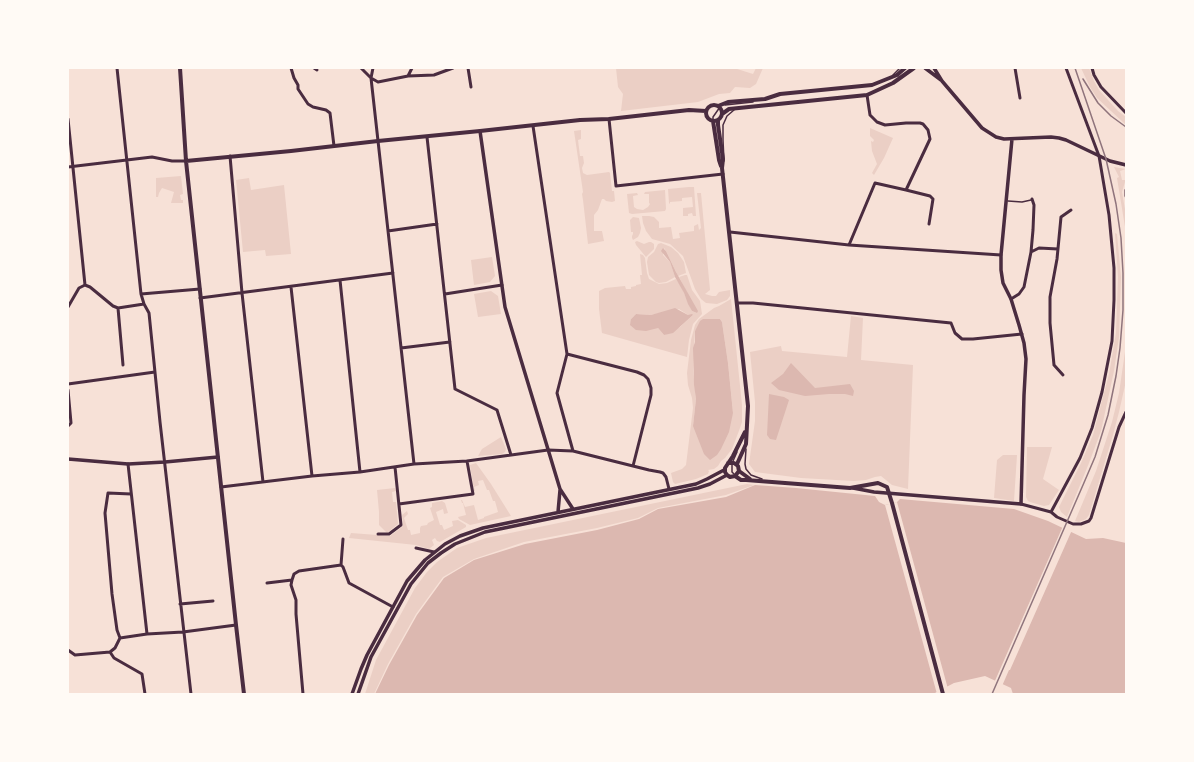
<!DOCTYPE html>
<style>
body{margin:0}
#map{position:relative;width:1194px;height:762px;overflow:hidden;background:#f7e1d7;font-family:"Asap Condensed",sans-serif}
canvas{display:block}
.frame{position:absolute;inset:0;border:69px solid #fffaf5;pointer-events:none}
</style>
<div id="map">
<canvas width="1194" height="762"></canvas>
<div class="frame"></div>
</div>
<script>
const context = document.querySelector('canvas').getContext('2d');
context.lineJoin = 'round';
function fillPath(path, color) { context.fillStyle = color; context.fill(path, 'evenodd'); }
const toPath = rows => new Path2D(rows.map(r => 'M' + r).join(''));
function strokePath(path, color, width, dash) { context.strokeStyle = color; context.lineWidth = width; context.lineCap = dash ? 'butt' : 'round'; context.setLineDash(dash || []); context.stroke(path); }
fillPath(toPath([
 [616,68,734,68,753,74,756,68,763,68,756,84,750,88,735,87,730,93,719,94,698,102,621,111,623,94,618,87],
 [1081,68,1089,68,1094,81,1099,90,1118,111,1126,117,1126,125,1097,98,1090,87],
 [870,128,893,138,884,158,874,175,872,173,877,164,872,151,871,141,873,142,874,140,870,136],
 [581,130,581,139,578,140,580,156,583,156,584,163,582,168,583,173,587,175,609,172,610,173,612,191,614,191,615,201,612,202,606,201,604,199,602,199,598,210,594,215,594,231,602,231,604,241,588,244,583,200,582,194,583,192,574,131],
 [1114,167,1126,169,1120,171,1122,180,1125,180,1125,182,1122,192,1126,215,1126,233,1117,178,1119,177],
 [181,176,183,194,180,195,181,200,183,200,183,203,171,203,174,192,162,188,159,193,158,197,156,197,156,178],
 [249,178,251,190,284,185,291,254,266,256,265,250,243,252,236,180],
 [689,187,694,187,696,216,693,216,692,213,688,214,688,216,683,216,683,208,693,207,692,197,682,198,682,201,670,202,670,204,669,203,668,189],
 [665,190,666,209,665,211,632,214,629,213,627,194,637,193,638,195,633,196,634,207,637,209,643,210,648,207,650,204,649,203,649,194,644,194,645,192],
 [697,193,701,193,710,290,705,294,712,296,716,296,719,292,730,290,730,296,727,300,717,304,706,303,701,299,695,289,683,256,670,244,652,239,646,231,643,223,642,216,649,216,654,217,659,222,659,228,671,227,673,239,680,238,679,233,694,231,694,226,698,224,699,230,701,228],
 [633,217,639,218,641,228,640,233,638,237,633,240,632,238,632,236,633,234,633,232,631,232,630,220],
 [1115,233,1117,234,1121,277,1119,337,1114,371,1101,431,1089,463,1067,517,1061,512,1059,507,1081,463,1093,435,1109,374,1116,333,1117,304,1118,277],
 [637,241,644,244,649,242,651,242,654,244,654,249,646,257,636,245,635,242],
 [661,243,671,247,678,253,684,262,686,273,678,276,666,251,664,248,663,255,670,262,675,277,666,282,659,283,656,282,649,275,647,262,648,257,654,252,658,244],
 [640,254,643,255,645,258,647,273,649,279,659,284,667,283,676,279,681,286,692,311,697,313,679,277,685,275,687,275,692,290,700,301,702,314,693,324,689,340,687,357,602,333,599,309,599,291,605,288,625,286,626,289,631,289,631,287,636,286,636,285,641,284,640,275,642,275],
 [679,309,688,315,693,315,680,327,664,335,658,328,656,328,631,319,636,314,651,315],
 [492,257,495,276,490,282,474,285,471,260],
 [491,291,498,296,501,314,478,317,474,294],
 [731,299,742,405,742,422,740,428,732,449,725,458,721,461,718,466,714,469,708,470,709,471,708,474,696,479,675,484,673,482,671,473,682,469,686,465,693,408,692,398,688,385,687,373,691,340,695,325,699,319,714,308,719,306],
 [714,319,720,319,722,322,728,363,733,413,693,426,696,399,693,370,695,331],
 [851,316,863,318,861,360,913,365,908,489,892,485,881,476,875,477,866,480,854,481,801,478,755,472,749,464,755,421,755,402,750,352,781,346,782,351,847,357],
 [1126,345,1126,381,1119,412,1113,435,1089,515,1086,519,1079,522,1075,521,1096,471,1112,422,1119,393],
 [501,437,506,449,505,452,502,454,478,456,482,449],
 [1027,447,1052,447,1043,479,1059,490,1049,505,1044,506,1030,502,1028,501,1026,497],
 [1003,455,1017,455,1014,501,994,498,997,460],
 [476,463,491,484,511,516,470,525,459,519,458,517,466,515,463,503,462,503,461,500,462,500,465,507,474,505,478,520,484,518,484,517,498,512,495,501,493,501,489,490,487,490,483,480,478,481,479,485,474,487,475,491,474,491,470,465],
 [747,484,754,485,726,495,658,508,638,518,597,528,524,542,474,559,443,577,416,614,388,664,374,694,365,694,376,660,415,588,427,572,437,562,457,548,486,538],
 [395,488,396,491,392,492,393,502,396,502,398,524,387,533,379,525,379,512,377,490],
 [442,501,445,503,448,513,444,514,443,509,436,512,440,525,442,525,444,530,453,526,452,521,458,520,466,525,466,527,440,542,437,541,435,538,432,540,434,545,429,549,416,545,349,538,351,533,390,536,402,527,403,523,402,515,407,511,408,514,404,518,408,530,410,530,411,535,420,533,420,528,421,526,427,525,428,523,434,520,430,508,432,507,432,503]
]), '#ebcfc5');
fillPath(toPath([
 [663,248,666,251,676,272,698,311,697,313,692,311,688,304,684,293,675,277,670,262,661,251],
 [675,308,688,315,692,314,693,315,673,333,664,335,658,328,646,331,636,330,630,325,631,319,636,314,651,315],
 [703,319,720,319,722,322,728,363,733,413,729,432,721,449,717,455,710,460,704,454,693,426,696,399,694,385,693,348,695,342,695,331,700,321],
 [791,363,815,388,850,384,854,391,853,396,845,394,829,394,805,396,779,390,771,383,783,374],
 [769,394,784,397,789,400,776,440,770,439,767,435],
 [755,485,796,488,875,496,879,502,885,505,897,502,900,499,1014,509,1048,521,1086,539,1103,538,1126,543,1126,694,1013,694,1011,688,985,676,954,683,933,694,375,694,389,665,417,615,444,578,474,560,525,544,597,530,639,519,658,509,726,497]
]), '#dcb8b0');
fillPath(toPath([
 [897,502,948,689,937,694,885,505],
 [1063,526,1072,530,1010,670,1009,670,1002,686,994,683]
]), '#f7e1d7');
strokePath(toPath([
 [893,75,900,68],
 [725,105,753,102],
 [713,121,713,117,720,107],
 [724,161,723,140,723,125,727,116,734,110],
 [1008,201,1022,202,1031,200],
 [746,449,745,464,746,469,751,475,762,479],
 [733,461,737,452],
 [732,465,732,472,734,474]
]), '#4a2c40', 1.5);
strokePath(toPath([
 [117,68,141,294,144,304,149,313,160,422,191,694],
 [291,68,294,78,298,85,298,89,308,104,313,107,326,110,330,113,334,146],
 [314,68,317,70],
 [361,68,371,78,372,87,414,464],
 [468,68,471,87],
 [1015,68,1020,98],
 [1092,68,1094,75,1101,87,1126,113],
 [408,76,412,68],
 [371,78,378,82,408,76,434,75,453,68],
 [371,78,373,68],
 [68,119,85,285,90,287,113,306,118,308,144,304],
 [609,119,616,186,723,174],
 [533,126,567,354,557,393,573,451],
 [427,137,455,389,497,410,511,455],
 [230,156,242,293,263,482],
 [68,167,152,157,172,161,186,161],
 [906,190,930,196,933,199,929,224],
 [1126,190,1126,196],
 [388,231,437,224],
 [730,232,849,245,1001,255],
 [849,245,875,183,906,190,930,139,928,130,923,124,920,123,906,123,885,125,877,122,870,115,867,95],
 [1031,252,1033,230,1034,205,1032,199],
 [340,280,360,472],
 [291,287,312,476],
 [141,294,200,289],
 [445,294,502,285],
 [200,298,393,273],
 [1011,299,1019,294,1024,287,1031,252,1039,248,1058,249],
 [738,303,753,303,951,323,955,333,962,339,973,339,1022,334],
 [68,307,79,288,85,285],
 [118,308,123,365],
 [401,348,450,342],
 [567,354,637,372,644,375,648,379,651,388,651,395,633,466],
 [1063,375,1054,365,1050,323,1050,297,1057,259,1061,217,1071,210],
 [68,384,155,372],
 [68,390,71,423,68,426],
 [128,464,147,634,183,632,236,625],
 [221,487,312,476,360,472,414,464,467,461,548,450,573,451,649,470,660,472,663,473,666,477,669,489],
 [399,504,473,494,467,461],
 [1021,504,1051,512,1057,517,1073,524,1081,524,1089,521,1091,518,1119,427,1126,412],
 [1051,512,1080,458,1092,428,1102,392,1112,341,1114,300,1114,268,1109,215,1099,156,1066,68],
 [378,534,389,534,401,525,395,467],
 [343,539,341,565,343,567,349,583,393,607],
 [416,548,434,552],
 [267,583,292,580],
 [180,604,213,601],
 [120,638,117,630,112,594,105,513,108,493,131,494],
 [68,650,75,655,110,652,115,648,120,638,147,634],
 [110,652,114,658,142,674,145,694],
 [303,694,296,614,296,600,291,585,292,580,294,574,299,571,341,565]
]), '#4a2c40', 3);
strokePath(toPath([
 [925,68,941,80],
 [934,68,942,81,982,128,996,137,1004,139,1051,137,1059,138,1066,140,1110,161,1126,165],
 [480,131,505,307,560,489,573,509],
 [68,459,128,464,165,462,218,457],
 [853,488,874,492,1021,504,1024,395,1026,359,1024,343,1019,325,1011,299,1003,283,1001,270,1001,255,1012,139],
 [558,512,560,490],
 [352,694,361,669,367,655,407,581,425,560,445,544,460,536,483,528,696,484,707,479,724,470],
 [358,694,371,657,411,584,428,563,441,553,455,544,485,532,698,488,710,484,727,475]
]), '#4a2c40', 3.5);
strokePath(toPath([
 [180,68,186,161,236,625,244,694],
 '706 113a8 8 0 1 1 16 0a8 8 0 1 1-16 0Z',
 [718,106,728,102,765,99,780,94,872,85,897,75,905,68],
 [722,114,729,109,867,95,893,83,914,68],
 [718,120,718,125,723,159,722,168,748,406,746,444,737,464],
 [713,121,719,160,721,166],
 [186,161,291,151,378,141,480,131,580,120,609,119,689,110,706,111],
 [728,463,734,463,738,466,739,471,735,476,730,477,727,475,725,472,725,468,733,456,745,432],
 [739,471,750,479],
 [735,476,741,480,746,480,850,488,878,483,887,487,892,503,943,694]
]), '#4a2c40', 4);
strokePath(toPath([
 [1083,79,1098,103,1111,116,1126,127],
 [992,694,1083,485,1095,457,1108,415,1116,376,1120,348,1123,310,1123,273,1121,238,1116,204,1106,159,1075,68]
]), '#8f747c', 1.5);
</script>
